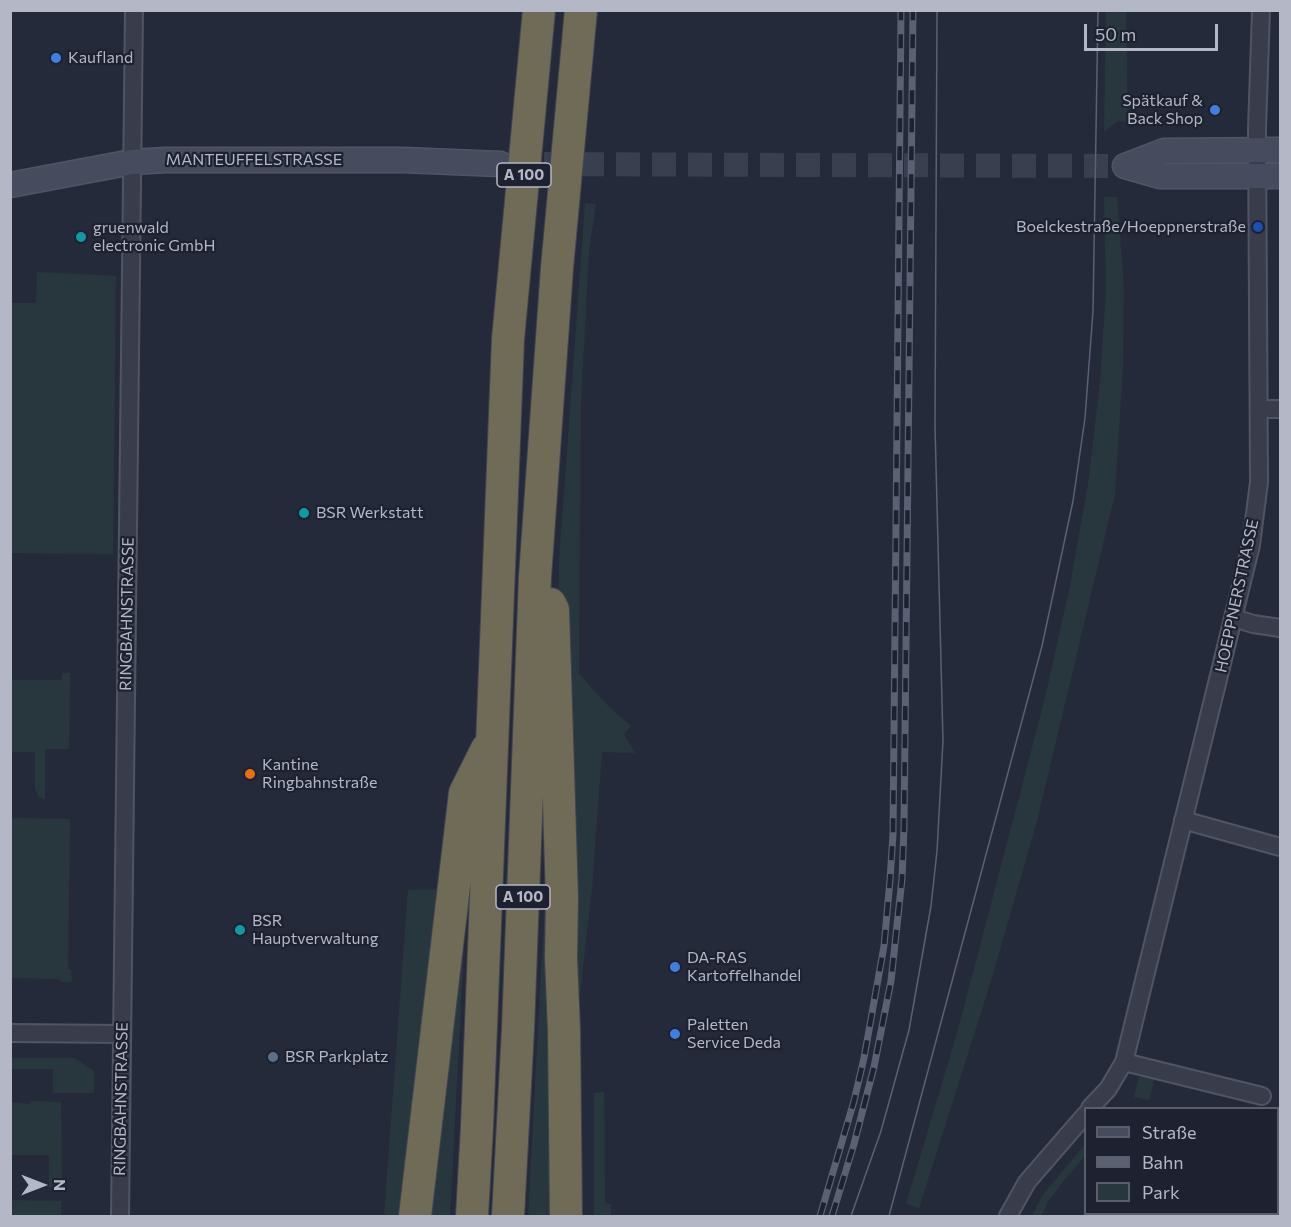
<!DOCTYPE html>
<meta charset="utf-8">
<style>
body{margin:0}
#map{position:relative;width:1291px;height:1227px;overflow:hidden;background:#252a3b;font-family:Commissioner,sans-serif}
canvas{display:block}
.frame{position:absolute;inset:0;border:12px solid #b4b8c6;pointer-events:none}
.legend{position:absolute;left:1084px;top:1107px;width:195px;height:108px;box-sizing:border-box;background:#1e2230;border:2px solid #5a5e6c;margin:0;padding:8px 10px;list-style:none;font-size:18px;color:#b4b8c6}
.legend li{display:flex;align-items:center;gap:12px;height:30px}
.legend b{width:30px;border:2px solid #5a5e6c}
.north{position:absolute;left:12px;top:1155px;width:60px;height:60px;-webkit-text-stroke:4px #1e2230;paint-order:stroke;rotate:90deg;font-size:16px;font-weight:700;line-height:24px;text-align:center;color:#b4b8c6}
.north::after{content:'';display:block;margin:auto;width:21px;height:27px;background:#b4b8c6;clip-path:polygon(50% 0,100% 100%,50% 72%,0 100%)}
.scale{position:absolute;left:1084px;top:24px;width:134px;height:27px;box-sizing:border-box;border:3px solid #b4b8c6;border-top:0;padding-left:8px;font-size:18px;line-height:21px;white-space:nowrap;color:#b4b8c6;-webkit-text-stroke:4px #1e2230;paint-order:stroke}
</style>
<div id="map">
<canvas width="1291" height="1227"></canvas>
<div class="frame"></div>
<ul class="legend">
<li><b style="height:8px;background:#474b5e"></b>Straße</li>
<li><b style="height:8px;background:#5b6072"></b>Bahn</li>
<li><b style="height:16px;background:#28373d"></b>Park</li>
</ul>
<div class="north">N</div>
<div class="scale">50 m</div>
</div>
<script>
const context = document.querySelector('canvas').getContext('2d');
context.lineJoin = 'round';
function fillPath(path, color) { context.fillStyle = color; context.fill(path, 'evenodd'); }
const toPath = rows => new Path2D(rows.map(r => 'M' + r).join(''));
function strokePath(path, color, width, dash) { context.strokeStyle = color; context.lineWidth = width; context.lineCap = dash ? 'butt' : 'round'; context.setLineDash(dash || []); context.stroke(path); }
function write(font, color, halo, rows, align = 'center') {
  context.font = font + ' Commissioner,sans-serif'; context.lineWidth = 4.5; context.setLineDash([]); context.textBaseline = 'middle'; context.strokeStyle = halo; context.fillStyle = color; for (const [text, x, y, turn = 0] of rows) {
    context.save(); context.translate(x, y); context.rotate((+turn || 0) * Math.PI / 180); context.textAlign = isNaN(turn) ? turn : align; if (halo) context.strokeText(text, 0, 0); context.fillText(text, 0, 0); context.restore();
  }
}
fillPath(toPath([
 [1106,11,1126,11,1128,122,1118,121,1104,132],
 [1104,197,1117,197,1124,287,1123,366,1115,494,1037,821,990,984,919,1208,906,1204,959,1026,1045,698,1070,586,1089,478,1100,381,1106,290],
 [585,203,596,204,589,251,581,401,579,674,611,709,631,726,624,734,635,753,602,752,592,888,579,1003,559,674,559,561],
 [37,272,116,276,113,554,11,553,11,303,36,303],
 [62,673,70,673,69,749,45,749,45,800,39,797,35,789,35,752,11,752,11,680,62,680],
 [11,818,70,819,68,969,71,970,72,982,60,982,59,979,11,978],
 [547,885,557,1216,528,1216,542,953],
 [445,889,404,1216,384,1216,408,890],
 [464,903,464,948,450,1216,426,1216],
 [11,1058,74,1058,94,1071,94,1093,53,1093,53,1069,11,1069],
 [1139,1076,1154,1080,1149,1100,1134,1097],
 [604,1092,605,1203,611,1204,611,1216,594,1216,594,1093],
 [31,1101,61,1102,62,1188,49,1187,49,1155,11,1155,11,1102,30,1104],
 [1085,1144,1085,1156,1062,1183,1048,1202,1041,1216,1032,1216,1042,1196],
 [11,1200,61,1201,61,1216,11,1216]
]), '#28373d');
strokePath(toPath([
 [508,164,1125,166]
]), '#3a3f50', 24, [24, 12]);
const street = toPath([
 [1259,409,1280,409],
 [1234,618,1253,624,1280,628],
 [1183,820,1280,847],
 [10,1033,122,1034],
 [1124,1062,1262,1096],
 [1090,1108,1108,1089,1124,1062,1251,545,1259,482,1257,129,1261,10],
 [120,1216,134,10],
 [1008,1216,1027,1182,1086,1114]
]);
const secondary = toPath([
 [1125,166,1164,151,1280,150],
 [1125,166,1160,176,1280,176],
 [10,185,132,162,165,160,404,160,500,164]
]);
const highway = toPath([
 [550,604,553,610,562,898,561,958,564,1030,566,1216],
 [415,1216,465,793,487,749],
 [472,1216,477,1127,508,339,539,10],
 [508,1216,518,1029,535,577,557,268,581,10]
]);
strokePath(street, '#515563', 20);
strokePath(secondary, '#515563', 27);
strokePath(highway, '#414553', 34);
strokePath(street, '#393d4b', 16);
strokePath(secondary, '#474b5e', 24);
strokePath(highway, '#706b56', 32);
strokePath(toPath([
 [851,1216,881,1131,909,1030,931,906,937,851,943,741,935,426,937,10],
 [889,1216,1042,646,1073,501,1085,418,1093,311,1098,10]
]), '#5b6072', 1.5);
const rail = toPath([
 [820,1216,854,1101,864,1058,884,946,890,880,893,834,901,10],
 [832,1216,854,1144,874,1067,891,981,902,879,904,827,913,10]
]);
strokePath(rail, '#5b6072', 7);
strokePath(rail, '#1e2230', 4.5, [14]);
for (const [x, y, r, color] of [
 [56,58,6,"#3f7fe0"],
 [1215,110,6,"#3f7fe0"],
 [1258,227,6,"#1a4fb4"],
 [81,237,6,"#0f9aa8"],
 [304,513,6,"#0f9aa8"],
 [250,774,6,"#e8710a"],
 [240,930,6,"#0f9aa8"],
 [675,967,6,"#3f7fe0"],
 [675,1034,6,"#3f7fe0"],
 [273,1057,6,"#5c6f8a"]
]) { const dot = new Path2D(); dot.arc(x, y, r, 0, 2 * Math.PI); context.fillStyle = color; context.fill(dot); strokePath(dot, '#1e2230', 2); }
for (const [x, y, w] of [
 [524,175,54],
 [523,897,54]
]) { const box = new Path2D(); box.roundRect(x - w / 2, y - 12, w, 24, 4.5); context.fillStyle = '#1e2230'; context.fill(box); strokePath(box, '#b4b8c6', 1.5); }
write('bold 15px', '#b4b8c6', null, [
 ["A 100",524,175],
 ["A 100",523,897]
]);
write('16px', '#b4b8c6', '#1e2230', [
 ["Kaufland",68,58],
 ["Spätkauf &",1203,101,"right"],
 ["Back Shop",1203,119,"right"],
 ["Boelckestraße/Hoeppnerstraße",1246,227,"right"],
 ["gruenwald",93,228],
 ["electronic GmbH",93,246],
 ["BSR Werkstatt",316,513],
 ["Kantine",262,765],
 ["Ringbahnstraße",262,783],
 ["BSR",252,921],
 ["Hauptverwaltung",252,939],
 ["DA-RAS",687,958],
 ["Kartoffelhandel",687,976],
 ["Paletten",687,1025],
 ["Service Deda",687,1043],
 ["BSR Parkplatz",285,1057]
], 'left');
write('16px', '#b4b8c6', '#1e2230', [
 ["MANTEUFFELSTRASSE",254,160],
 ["HOEPPNERSTRASSE",1237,596,-78],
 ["RINGBAHNSTRASSE",127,614,-89],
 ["RINGBAHNSTRASSE",121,1099,-89]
]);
</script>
